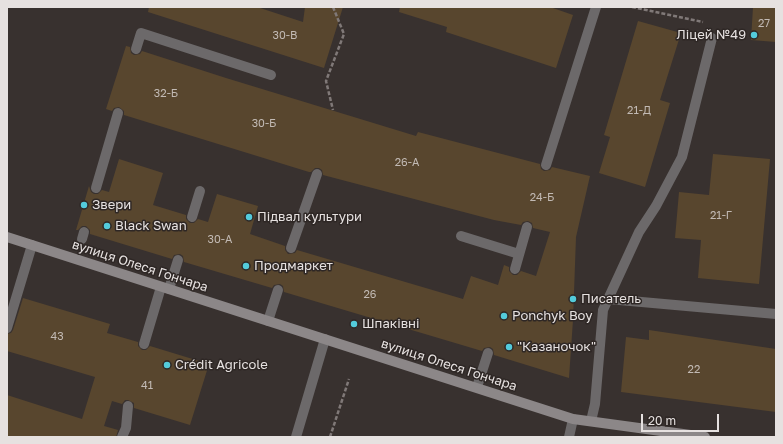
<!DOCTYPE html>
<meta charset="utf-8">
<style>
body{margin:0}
#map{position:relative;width:783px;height:444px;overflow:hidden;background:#38312f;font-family:"Golos Text",sans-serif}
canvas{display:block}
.frame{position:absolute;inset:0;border:8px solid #e6e1e0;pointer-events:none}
.scale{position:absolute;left:641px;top:414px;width:78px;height:18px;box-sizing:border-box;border:2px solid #e6e1e0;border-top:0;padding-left:5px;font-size:12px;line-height:14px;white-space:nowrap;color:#e6e1e0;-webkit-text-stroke:3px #2e2725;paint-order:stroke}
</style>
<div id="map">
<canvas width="783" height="444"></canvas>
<div class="frame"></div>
<div class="scale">20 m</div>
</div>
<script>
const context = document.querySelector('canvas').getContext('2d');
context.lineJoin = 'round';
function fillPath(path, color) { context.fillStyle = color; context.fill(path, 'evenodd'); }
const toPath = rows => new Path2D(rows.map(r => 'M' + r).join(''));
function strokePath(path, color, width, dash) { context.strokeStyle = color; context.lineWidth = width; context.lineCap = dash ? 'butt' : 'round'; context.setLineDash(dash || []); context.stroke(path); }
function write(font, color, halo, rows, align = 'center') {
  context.font = font + ' "Golos Text",sans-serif'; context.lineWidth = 3; context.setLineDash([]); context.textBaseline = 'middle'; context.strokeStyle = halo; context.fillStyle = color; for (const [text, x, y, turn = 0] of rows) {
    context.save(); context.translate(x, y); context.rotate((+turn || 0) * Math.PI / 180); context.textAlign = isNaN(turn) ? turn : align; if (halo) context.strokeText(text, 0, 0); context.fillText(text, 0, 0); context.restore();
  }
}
fillPath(toPath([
 [149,7,257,7,303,22,305,7,343,7,324,68,148,12],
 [400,7,550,7,573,15,556,68,446,32,447,27,399,12],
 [753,7,776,7,776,42,751,40],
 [638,21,681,33,660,100,670,103,645,187,599,173,610,137,604,135],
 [126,46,130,47,131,53,134,55,140,54,142,51,226,78,416,136,418,132,540,164,541,169,544,171,550,170,552,167,590,176,576,237,573,320,569,378,494,355,493,349,490,347,484,348,482,351,284,292,283,286,280,284,274,285,272,288,184,262,183,256,180,254,174,255,172,259,90,234,90,230,86,226,82,226,78,230,76,230,89,186,91,192,94,194,98,194,102,190,109,192,119,159,163,173,153,205,186,215,186,219,190,223,194,223,198,219,208,222,217,194,258,206,250,234,285,246,285,250,288,254,295,253,297,250,463,299,471,276,498,285,504,265,509,267,509,271,513,275,517,275,521,271,536,276,550,232,533,228,532,223,528,221,523,222,521,225,494,220,323,175,322,170,319,168,315,168,311,172,309,172,124,115,124,111,119,107,114,108,112,111,106,109],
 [713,154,770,159,759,284,698,278,701,240,675,238,679,192,709,195],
 [23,298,110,324,107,333,138,342,138,346,142,350,146,350,150,346,209,364,190,425,134,408,134,403,128,400,125,400,122,404,112,401,104,426,118,430,116,437,7,437,7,395,82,419,95,377,7,351,7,334,11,333,13,330],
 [649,330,776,349,776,412,621,392,626,337,649,340]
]), '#58462e');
strokePath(toPath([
 [333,7,344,34,326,81,333,110],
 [632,7,703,22],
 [330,437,349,379]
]), '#807978', 2.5, [4, 2]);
strokePath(toPath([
 [136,49,141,33,271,75],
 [546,165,596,7],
 [96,188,118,113],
 [192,217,200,191],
 [461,236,519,254],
 [82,239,84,232],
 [291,248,317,174],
 [515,269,527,227],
 [169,289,178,260],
 [608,299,776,314],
 [268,321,278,290],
 [7,328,32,245],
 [144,344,161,287],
 [477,387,488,353],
 [591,421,595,404,603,310,639,232,656,206,682,157,712,38],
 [122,437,126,428,128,406],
 [296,437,325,339],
 [569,437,573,419]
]), '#6c696a', 10);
strokePath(toPath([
 [7,237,573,419,705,437]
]), '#8c8788', 10);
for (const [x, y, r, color] of [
 [754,35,4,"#53cbdb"],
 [84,205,4,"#53cbdb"],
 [249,217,4,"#53cbdb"],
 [107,226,4,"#53cbdb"],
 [246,266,4,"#53cbdb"],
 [573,299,4,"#53cbdb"],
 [504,316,4,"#53cbdb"],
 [354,324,4,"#53cbdb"],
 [509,347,4,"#53cbdb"],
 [167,365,4,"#53cbdb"]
]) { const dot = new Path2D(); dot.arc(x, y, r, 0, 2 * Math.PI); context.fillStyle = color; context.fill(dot); strokePath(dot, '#2e2725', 1.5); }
write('11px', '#c2bab4', null, [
 ["27",764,24],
 ["30-В",285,36],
 ["32-Б",166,94],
 ["21-Д",639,111],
 ["30-Б",264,124],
 ["26-А",407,163],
 ["24-Б",542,198],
 ["21-Г",721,216],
 ["30-А",220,240],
 ["26",370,295],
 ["43",57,337],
 ["22",694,370],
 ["41",147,386]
]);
write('13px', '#e6e1e0', '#2e2725', [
 ["Ліцей №49",746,35,"right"],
 ["Звери",92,205],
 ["Підвал культури",257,217],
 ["Black Swan",115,226],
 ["Продмаркет",254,266],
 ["Писатель",581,299],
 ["Ponchyk Boy",512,316],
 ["Шпаківні",362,324],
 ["\"Казаночок\"",517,347],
 ["Crédit Agricole",175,365]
], 'left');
write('13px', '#e6e1e0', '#2e2725', [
 ["вулиця Олеся Гончара",140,266,18],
 ["вулиця Олеся Гончара",449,365,18]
]);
</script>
